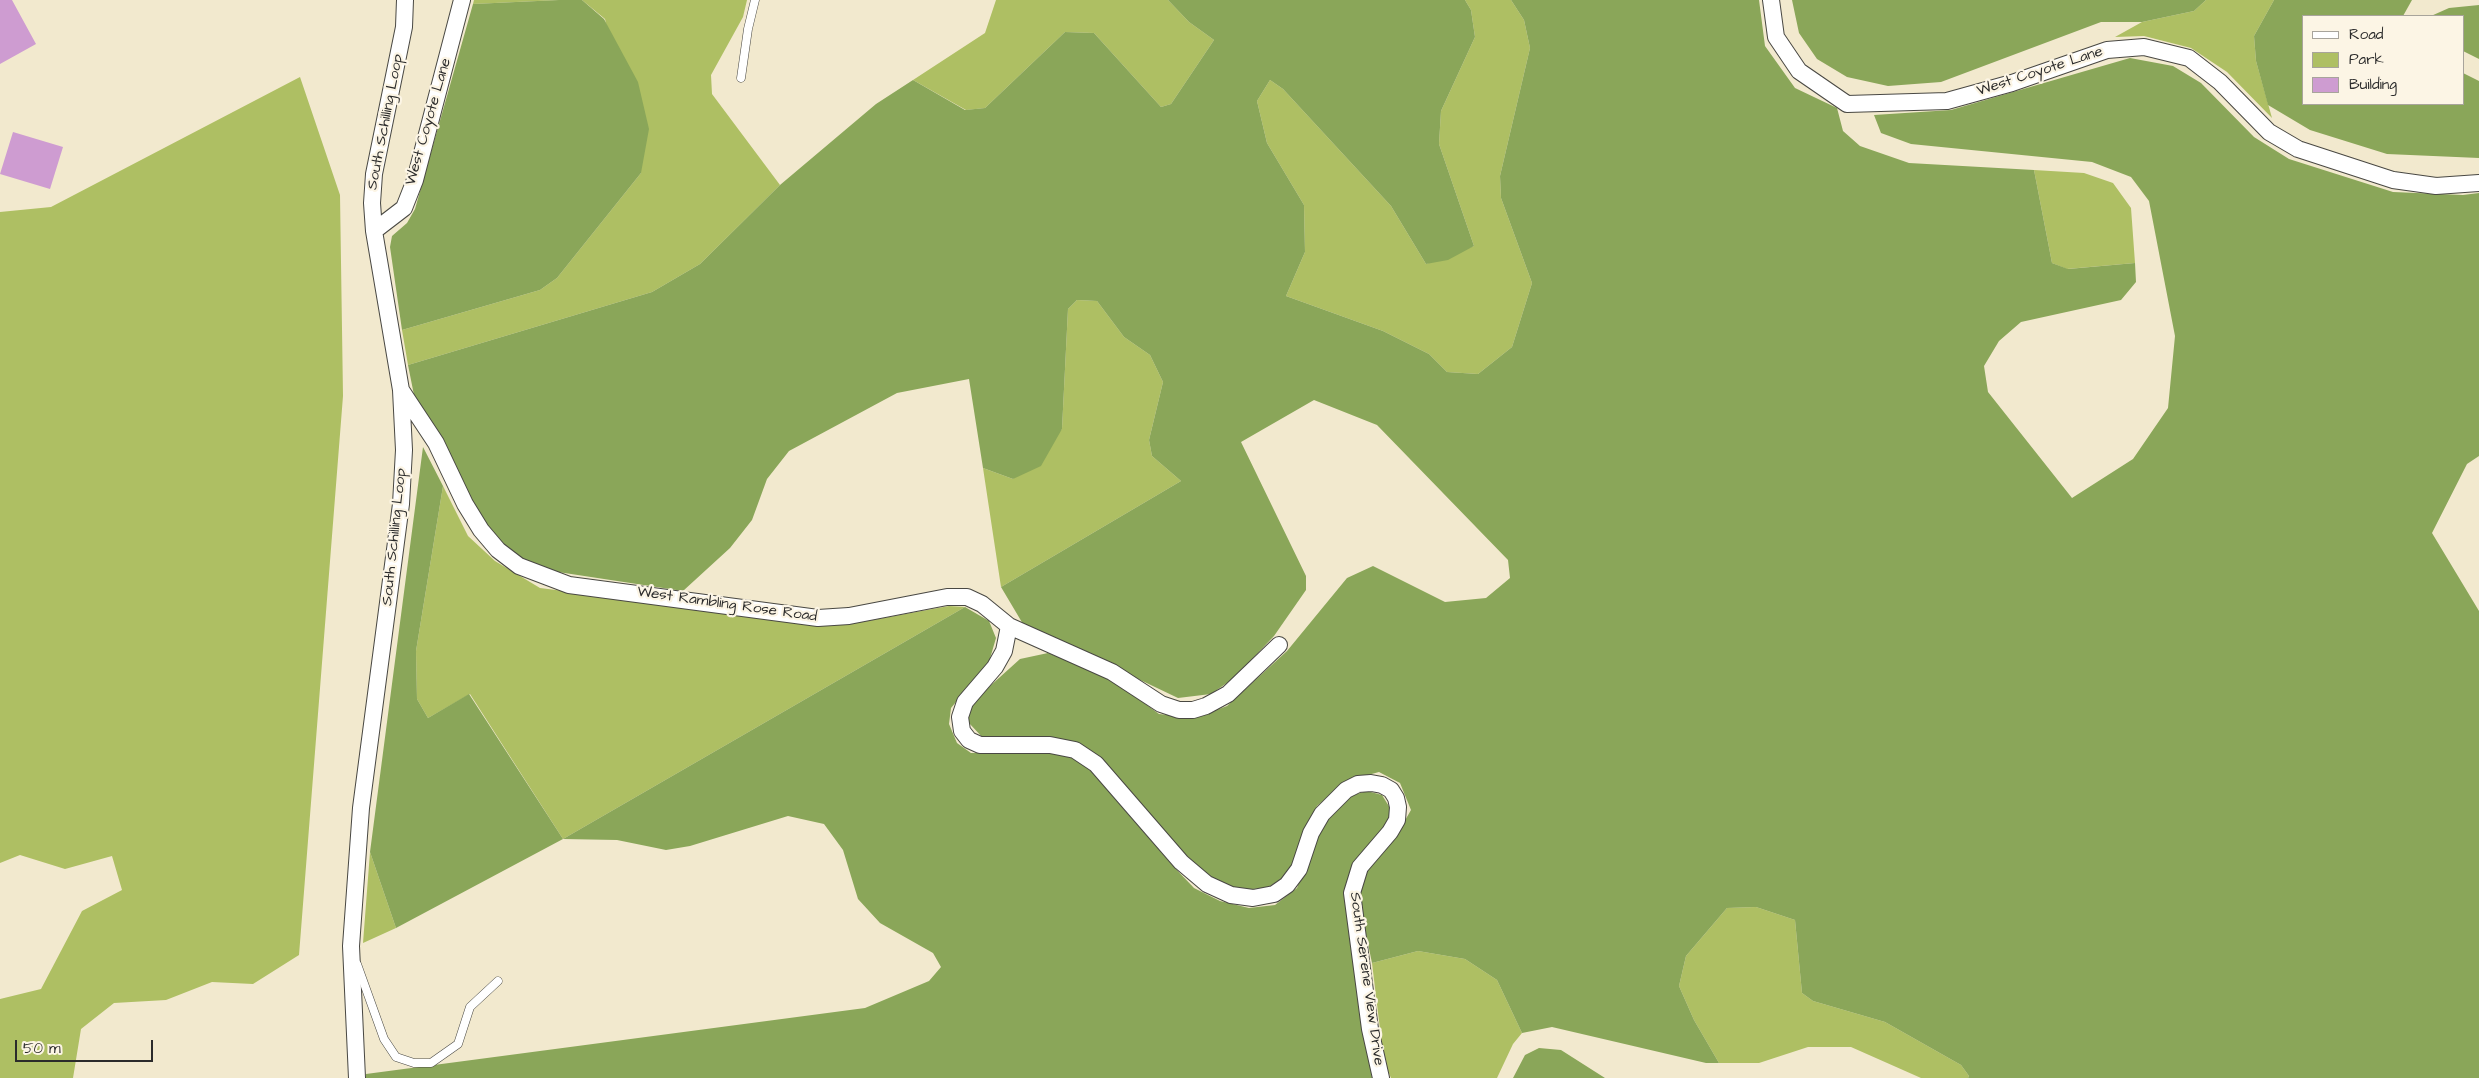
<!DOCTYPE html>
<style>
body{margin:0}
#map{position:relative;width:2479px;height:1078px;overflow:hidden;background:#f2e9ce;font-family:"Architects Daughter",sans-serif}
canvas{display:block}
.legend{position:absolute;left:2302px;top:15px;width:162px;height:90px;box-sizing:border-box;background:#fcf5e5;border:1px solid #a8a49b;margin:0;padding:6px 9px;list-style:none;font-size:15px;color:#2b2b2b}
.legend li{display:flex;align-items:center;gap:10px;height:25px}
.legend b{width:25px;border:1px solid #a8a49b}
.scale{position:absolute;left:15px;top:1040px;width:138px;height:22px;box-sizing:border-box;border:2px solid #2b2b2b;border-top:0;padding-left:6px;font-size:15px;line-height:18px;white-space:nowrap;color:#2b2b2b;-webkit-text-stroke:4px #fcf5e5;paint-order:stroke}
</style>
<div id="map">
<canvas width="2479" height="1078"></canvas>
<ul class="legend">
<li><b style="height:6px;background:#fff"></b>Road</li>
<li><b style="height:14px;background:#aebf63"></b>Park</li>
<li><b style="height:14px;background:#ce9cd1"></b>Building</li>
</ul>
<div class="scale">50 m</div>
</div>
<script>
const context = document.querySelector('canvas').getContext('2d');
context.lineJoin = 'round';
function fillPath(path, color) { context.fillStyle = color; context.fill(path, 'evenodd'); }
const toPath = rows => new Path2D(rows.map(r => 'M' + r).join(''));
function strokePath(path, color, width, dash) { context.strokeStyle = color; context.lineWidth = width; context.lineCap = dash ? 'butt' : 'round'; context.setLineDash(dash || []); context.stroke(path); }
function write(font, color, halo, rows, align = 'center') {
  context.font = font + ' "Architects Daughter",sans-serif'; context.lineWidth = 4.5; context.setLineDash([]); context.textBaseline = 'middle'; context.strokeStyle = halo; context.fillStyle = color; for (const [text, x, y, turn = 0] of rows) {
    context.save(); context.translate(x, y); context.rotate((+turn || 0) * Math.PI / 180); context.textAlign = isNaN(turn) ? turn : align; if (halo) context.strokeText(text, 0, 0); context.fillText(text, 0, 0); context.restore();
  }
}
fillPath(toPath([
 [474,0,559,0,473,4],
 [582,0,747,0,743,17,711,75,712,94,780,185,700,264,652,292,408,365,402,330,540,290,557,278,641,173,605,19],
 [996,0,1168,0,1189,22,1214,40,1171,104,1161,107,1094,33,1065,32,985,108,966,110,913,80,985,33],
 [1465,0,1511,0,1524,20,1530,48,1500,176,1501,198,1532,283,1512,347,1478,374,1447,372,1429,354,1383,331,1286,296,1305,252,1304,205,1267,143,1257,101,1270,80,1283,89,1391,206,1426,264,1474,246,1439,144,1441,111,1475,37,1471,10],
 [2206,0,2274,0,2254,36,2256,61,2272,118,2227,72,2191,48,2144,36,2115,37,2142,22,2194,11],
 [300,77,340,195,343,396,299,955,253,984,212,982,166,1000,114,1003,81,1029,73,1078,0,1078,0,999,41,989,82,911,122,890,112,856,65,869,20,855,0,863,0,212,51,207],
 [2034,170,2084,173,2113,183,2131,208,2135,263,2067,269,2052,263],
 [1077,300,1097,301,1124,337,1150,355,1163,382,1149,440,1152,456,1181,481,1001,587,983,468,1013,479,1062,429,1068,309],
 [443,486,468,536,495,561,540,588,691,607,822,626,867,621,949,606,965,607,563,839,470,694,428,718,417,699,416,651],
 [370,852,396,928,363,943],
 [1756,907,1795,920,1802,993,1813,1001,1885,1022,1961,1065,1969,1076,1968,1078,1921,1078,1851,1047,1808,1047,1759,1063,1719,1063,1694,1020,1679,986,1686,956,1727,908],
 [1418,951,1465,959,1497,980,1522,1033,1513,1044,1497,1078,1391,1078,1384,1062,1372,963]
]), '#aebf63');
fillPath(toPath([
 [559,0,582,0,604,19,638,82,649,129,641,173,557,278,540,290,402,330,390,247,392,236,407,223,415,209,473,4],
 [1168,0,1465,0,1471,10,1475,37,1441,111,1439,144,1474,246,1448,260,1426,264,1391,206,1283,89,1270,80,1257,101,1267,143,1304,205,1305,252,1286,296,1383,331,1429,354,1447,372,1478,374,1512,347,1532,283,1501,198,1500,176,1530,48,1524,20,1511,0,1759,0,1765,46,1795,88,1837,108,1843,131,1860,146,1909,163,2034,170,2052,263,2068,269,2135,263,2136,282,2121,300,2021,322,1999,341,1984,366,1988,392,2072,498,2133,459,2168,408,2175,336,2149,201,2131,177,2092,162,1911,144,1881,133,1874,115,1951,110,2130,58,2173,66,2201,83,2254,137,2289,159,2393,192,2463,195,2479,193,2479,456,2467,464,2432,533,2479,611,2479,1078,1968,1078,1969,1076,1961,1065,1885,1022,1813,1001,1802,993,1795,920,1756,907,1727,908,1686,956,1679,986,1694,1020,1719,1063,1706,1063,1552,1027,1522,1033,1497,980,1465,959,1418,951,1372,963,1357,891,1365,869,1396,836,1411,810,1400,783,1379,772,1346,781,1317,806,1287,875,1267,888,1237,890,1212,880,1187,860,1103,762,983,738,969,723,969,705,1020,659,1048,653,1109,677,1159,714,1195,718,1227,706,1287,651,1347,578,1373,566,1445,602,1486,598,1510,578,1508,560,1377,425,1314,400,1241,442,1306,576,1306,590,1274,636,1234,678,1211,694,1178,698,1023,624,1001,587,1181,481,1152,456,1149,440,1163,382,1150,355,1124,337,1097,301,1077,300,1068,309,1062,429,1041,466,1013,479,983,468,969,379,897,393,789,451,767,479,752,520,730,548,683,591,558,572,515,556,496,538,474,506,450,454,414,395,408,365,652,292,700,264,780,185,876,104,913,80,965,110,985,108,1065,32,1094,33,1161,107,1171,104,1214,40,1189,22],
 [1792,0,2206,0,2194,11,2142,22,2101,22,1941,82,1888,86,1847,77,1817,59,1799,33],
 [2274,0,2412,0,2403,16,2303,16,2303,104,2463,104,2463,73,2479,81,2479,158,2387,154,2310,130,2268,105,2256,61,2254,36],
 [2479,5,2479,59,2463,51,2463,16,2431,16,2449,8],
 [423,447,443,486,416,651,417,699,428,718,469,694,563,839,965,607,989,621,996,638,989,662,951,708,949,724,957,743,971,753,1052,753,1075,757,1091,771,1173,866,1194,888,1220,901,1249,908,1275,905,1297,888,1316,837,1325,820,1350,796,1367,791,1382,795,1390,808,1388,823,1353,864,1344,892,1372,1078,366,1078,366,1074,865,1008,929,981,941,967,933,953,880,923,858,899,843,850,824,824,788,816,690,846,666,850,617,840,563,839,396,928,370,852],
 [1539,1048,1561,1050,1605,1078,1513,1078,1525,1055]
]), '#8aa659');
fillPath(toPath([
 [0,0,12,0,36,44,0,64],
 [13,132,63,147,50,189,0,174]
]), '#ce9cd1');
const service = toPath([
 [741,78,748,29,755,0],
 [357,964,384,1039,396,1057,414,1063,431,1063,458,1044,470,1007,498,981]
]);
const minor = toPath([
 [1771,0,1776,37,1799,71,1847,104,1947,101,2012,83,2107,50,2144,47,2189,58,2220,82,2269,132,2298,149,2393,180,2436,186,2479,183],
 [374,231,404,208,415,180,462,0],
 [401,390,436,443,465,504,481,530,498,550,519,566,569,585,818,618,849,616,947,597,967,597,982,604,1009,626,1112,672,1161,704,1179,710,1193,710,1206,706,1228,694,1279,645],
 [1009,626,1004,651,995,667,965,702,960,717,962,731,969,740,980,745,1050,745,1075,750,1096,764,1181,862,1207,884,1231,895,1253,898,1274,894,1287,885,1299,869,1311,833,1322,814,1346,790,1358,784,1371,783,1382,785,1391,790,1396,798,1398,807,1397,820,1390,832,1360,867,1352,893,1370,1029,1381,1078],
 [357,1078,351,946,361,808,401,504,404,450,401,390,374,231,372,203,374,174,404,27,405,0]
]);
strokePath(service, '#494843', 9);
strokePath(minor, '#494843', 18);
strokePath(service, '#fff', 8);
strokePath(minor, '#fff', 16);
write('15px', '#2b2b2b', '#fcf5e5', [
 ["West Coyote Lane",2040,72,-18],
 ["South Schilling Loop",386,122,-79],
 ["West Coyote Lane",429,122,-74],
 ["South Schilling Loop",395,537,-84],
 ["West Rambling Rose Road",727,605,8],
 ["South Serene View Drive",1366,979,82]
]);
</script>
